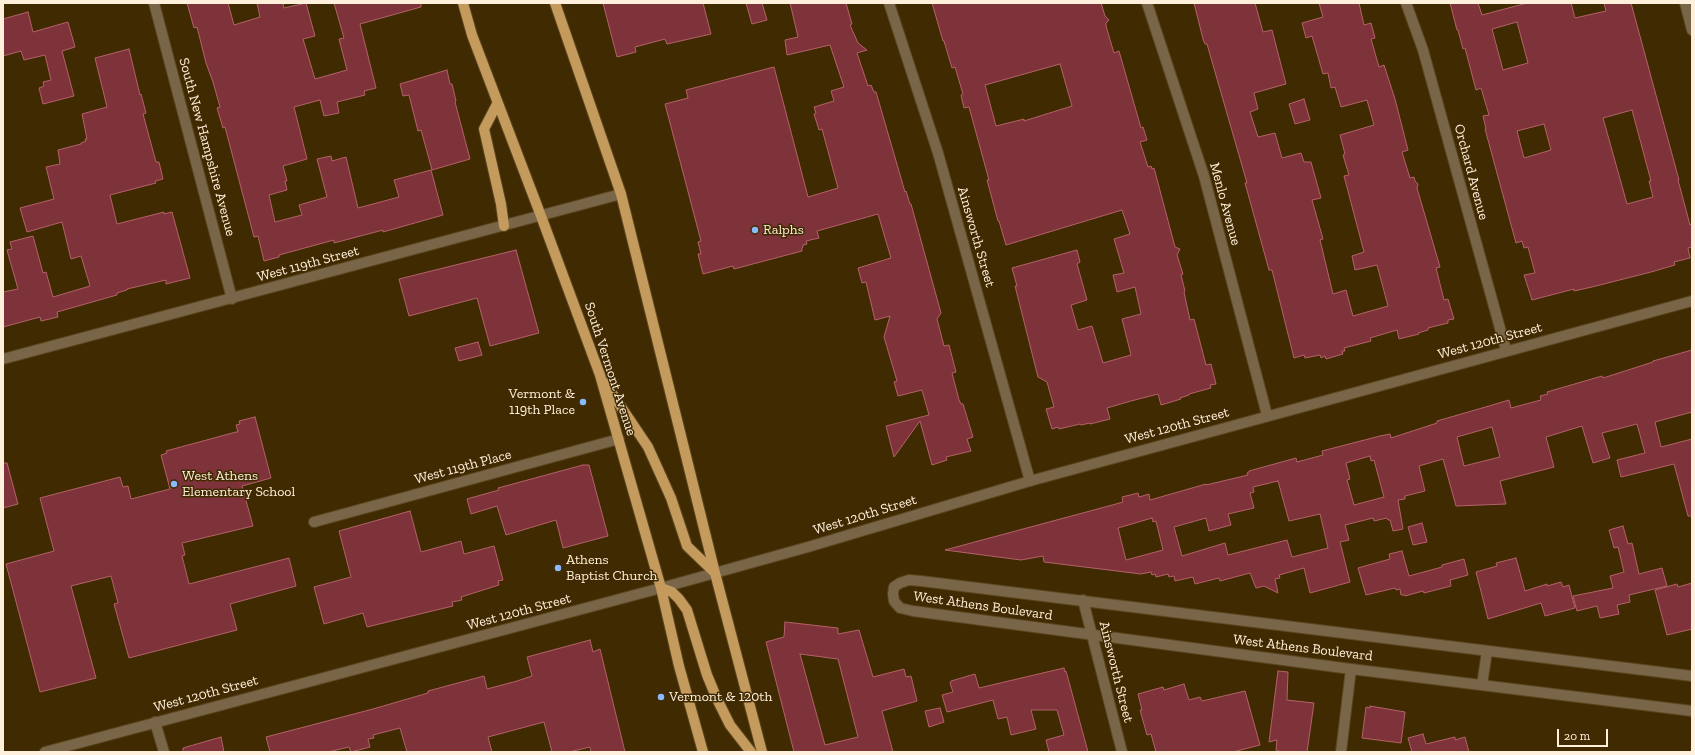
<!DOCTYPE html>
<style>
body{margin:0}
#map{position:relative;width:1695px;height:755px;overflow:hidden;background:#402a01;font-family:"Zilla Slab",serif}
canvas{display:block}
.frame{position:absolute;inset:0;border:4px solid #fff0dc;pointer-events:none}
.scale{position:absolute;left:1557px;top:729px;width:51px;height:18px;box-sizing:border-box;border:2px solid #fff0dc;border-top:0;padding-left:5px;font-size:12px;line-height:14px;white-space:nowrap;color:#fff0dc;-webkit-text-stroke:3px #402a01;paint-order:stroke}
</style>
<div id="map">
<canvas width="1695" height="755"></canvas>
<div class="frame"></div>
<div class="scale">20 m</div>
</div>
<script>
const context = document.querySelector('canvas').getContext('2d');
context.lineJoin = 'round';
function fillPath(path, color) { context.fillStyle = color; context.fill(path, 'evenodd'); }
const toPath = rows => new Path2D(rows.map(r => 'M' + r).join(''));
function strokePath(path, color, width, dash) { context.strokeStyle = color; context.lineWidth = width; context.lineCap = dash ? 'butt' : 'round'; context.setLineDash(dash || []); context.stroke(path); }
function write(font, color, halo, rows, align = 'center') {
  context.font = font + ' "Zilla Slab",serif'; context.lineWidth = 3; context.setLineDash([]); context.textBaseline = 'middle'; context.strokeStyle = halo; context.fillStyle = color; for (const [text, x, y, turn = 0] of rows) {
    context.save(); context.translate(x, y); context.rotate((+turn || 0) * Math.PI / 180); context.textAlign = isNaN(turn) ? turn : align; if (halo) context.strokeText(text, 0, 0); context.fillText(text, 0, 0); context.restore();
  }
}
const building = toPath([
 [187,3,228,3,234,25,260,17,257,3,283,3,284,8,306,3,315,36,303,39,315,79,347,70,339,39,344,38,334,3,421,3,421,7,360,24,376,88,364,91,365,95,337,102,339,113,324,116,320,100,294,107,307,159,283,166,287,181,285,181,287,190,269,195,275,222,302,215,299,205,327,197,317,159,331,156,332,161,346,157,358,208,399,197,394,180,431,170,443,215,383,232,383,230,334,243,334,240,279,255,279,257,264,261,258,236,254,237,225,127,223,128,217,108,220,107,213,82,206,63,197,27,194,28,187,3],
 [603,3,703,3,711,34,667,44,665,39,635,47,636,52,617,57,603,3],
 [746,3,762,3,767,20,752,24,746,3],
 [790,3,846,3,852,24,850,25,858,43,867,50,857,53,868,86,871,85,874,92,876,92,905,192,906,191,910,204,911,204,941,313,937,319,944,346,949,345,956,372,952,373,959,400,961,404,963,404,973,437,967,439,971,451,946,457,947,460,932,465,920,421,894,457,886,426,929,415,922,390,898,396,894,382,897,381,884,337,890,316,875,320,866,282,862,283,858,268,891,258,878,214,817,231,819,238,806,241,807,244,803,245,803,247,802,248,802,251,734,269,733,266,703,274,698,254,701,254,698,242,701,241,665,104,688,98,686,90,774,67,808,197,838,188,822,129,819,130,814,114,816,113,814,107,834,101,831,91,844,87,830,45,787,55,785,40,798,37,790,3],
 [932,3,1101,3,1105,16,1109,20,1106,23,1106,26,1114,53,1119,51,1141,128,1143,127,1147,140,1140,142,1148,167,1151,166,1152,169,1154,168,1175,247,1180,249,1177,255,1183,274,1181,275,1185,291,1184,292,1190,320,1194,319,1206,365,1211,364,1216,384,1210,385,1211,388,1189,394,1189,395,1180,398,1181,399,1161,405,1158,394,1131,401,1107,408,1110,419,1090,424,1090,423,1081,425,1080,424,1059,429,1058,427,1052,429,1046,409,1054,407,1047,382,1038,377,1015,286,1017,286,1012,268,1077,250,1080,262,1077,264,1087,300,1071,305,1078,330,1092,326,1103,363,1131,355,1122,319,1141,314,1135,287,1117,292,1113,275,1124,273,1114,239,1130,234,1122,210,1006,245,999,221,998,221,987,180,989,180,969,107,964,108,961,95,963,94,955,67,952,68,944,41,943,41,932,3],
 [1060,64,1072,106,1024,121,1024,119,996,126,985,85,1060,64],
 [1194,3,1255,3,1263,32,1272,30,1286,84,1254,93,1258,109,1250,112,1258,137,1275,133,1282,158,1301,153,1304,162,1311,162,1321,198,1312,200,1323,239,1320,240,1333,294,1346,290,1353,316,1388,306,1377,265,1355,270,1352,256,1364,252,1344,176,1349,175,1343,155,1345,154,1340,135,1374,125,1367,100,1341,107,1335,87,1331,88,1328,73,1323,74,1312,36,1306,38,1302,23,1323,17,1319,3,1359,3,1364,25,1371,23,1375,38,1371,39,1379,67,1384,65,1395,99,1408,150,1402,152,1410,178,1414,177,1415,181,1418,184,1417,188,1440,267,1436,268,1444,300,1448,299,1454,319,1448,320,1448,323,1428,328,1428,330,1418,333,1419,334,1399,339,1397,330,1370,338,1371,341,1344,348,1345,351,1342,351,1343,354,1326,359,1325,356,1321,358,1320,355,1305,358,1304,355,1294,358,1272,270,1269,270,1245,183,1247,183,1207,44,1205,44,1203,39,1194,3],
 [1450,3,1478,3,1482,15,1527,3,1571,3,1575,18,1606,11,1604,3,1631,3,1679,180,1678,180,1690,225,1692,224,1692,247,1688,248,1690,258,1674,262,1675,265,1651,272,1592,287,1574,291,1574,289,1532,300,1524,275,1535,273,1528,247,1524,248,1522,241,1516,243,1485,129,1486,129,1483,116,1489,115,1481,88,1476,90,1465,48,1463,49,1458,30,1457,30,1450,3],
 [1517,22,1528,63,1503,70,1492,29,1517,22],
 [1632,110,1651,181,1649,181,1653,197,1627,204,1603,118,1632,110],
 [1544,124,1551,150,1524,158,1517,131,1544,124],
 [28,12,33,32,68,22,75,47,62,51,74,96,43,104,39,88,44,86,43,82,51,80,45,55,24,60,21,51,3,56,3,19,28,12],
 [129,49,140,95,141,94,146,113,143,114,156,162,159,162,163,179,155,181,156,183,110,195,117,224,164,212,164,214,172,212,190,278,166,284,166,280,127,289,127,290,117,293,117,295,57,312,58,317,41,321,40,317,3,327,3,292,18,289,7,250,12,249,10,242,33,236,43,273,46,272,53,297,90,286,81,256,71,259,62,222,27,232,20,208,54,199,46,167,60,164,58,150,81,144,81,143,86,141,85,139,87,139,82,114,107,107,95,58,129,49],
 [447,70,450,84,452,84,456,101,455,102,470,159,432,170,421,130,418,131,409,95,403,96,400,84,447,70],
 [1304,99,1310,120,1295,124,1289,104,1304,99],
 [516,250,539,333,490,346,477,298,409,316,399,279,516,250],
 [478,342,482,355,459,361,455,348,478,342],
 [1692,350,1692,412,1655,422,1661,447,1692,439,1692,516,1688,516,1674,464,1621,477,1617,460,1645,453,1637,424,1602,433,1610,458,1593,463,1582,426,1546,437,1554,467,1500,481,1506,504,1456,506,1443,459,1419,466,1425,491,1405,496,1405,499,1398,500,1403,529,1393,531,1390,520,1388,520,1387,518,1374,521,1373,518,1345,525,1349,540,1340,542,1350,582,1310,593,1304,568,1279,575,1280,578,1275,579,1278,593,1264,586,1256,588,1250,573,1220,581,1219,578,1195,584,1193,577,1175,581,1174,576,1169,577,1168,574,1156,577,1155,574,1152,575,1151,572,1141,574,1044,562,1043,556,1021,560,945,550,1116,504,1123,502,1122,497,1138,493,1139,497,1149,494,1150,500,1206,484,1206,485,1248,475,1247,473,1249,472,1249,471,1296,458,1297,462,1323,455,1322,451,1380,436,1390,434,1391,438,1437,423,1437,421,1489,406,1509,400,1511,408,1541,400,1540,396,1548,394,1547,392,1602,376,1603,378,1653,362,1653,361,1692,350],
 [1492,427,1500,457,1464,466,1457,437,1492,427],
 [1370,456,1371,461,1374,460,1384,497,1354,505,1347,480,1350,479,1346,463,1370,456],
 [1278,481,1289,521,1320,514,1328,548,1292,557,1287,540,1228,555,1225,543,1182,556,1174,527,1206,518,1209,531,1231,525,1228,514,1254,508,1250,493,1254,492,1253,487,1278,481],
 [1152,518,1153,522,1156,521,1163,550,1126,560,1118,528,1152,518],
 [255,417,271,478,242,486,253,526,182,543,185,555,182,556,189,584,289,558,296,586,230,604,237,630,129,658,114,604,118,603,111,576,71,586,96,678,40,692,6,564,54,551,40,498,120,477,123,487,128,486,131,499,170,489,161,455,167,453,166,451,236,432,238,432,236,425,240,424,239,421,255,417],
 [3,463,7,463,18,504,3,508,3,463],
 [583,465,589,465,608,536,563,548,556,520,506,535,497,506,471,514,467,499,499,490,498,488,583,465],
 [410,511,421,552,461,541,464,554,494,546,503,580,498,581,499,585,461,597,462,600,452,602,453,606,424,613,367,627,363,613,324,624,314,587,351,577,339,531,410,511],
 [1422,523,1427,542,1413,545,1408,527,1422,523],
 [1623,526,1628,544,1632,543,1639,574,1662,568,1667,586,1629,595,1630,602,1617,605,1619,614,1600,618,1597,606,1577,611,1573,596,1613,588,1610,576,1624,572,1618,547,1614,548,1609,530,1623,526],
 [1402,551,1409,576,1442,567,1442,565,1464,559,1468,575,1450,580,1451,586,1424,593,1423,591,1405,596,1405,595,1401,595,1400,589,1396,590,1395,588,1366,595,1358,568,1390,559,1389,554,1402,551],
 [1516,558,1525,591,1547,584,1547,586,1561,582,1563,587,1569,585,1575,608,1545,616,1541,603,1488,619,1476,572,1497,566,1496,563,1516,558],
 [1692,583,1692,629,1667,635,1655,590,1677,584,1678,587,1692,583],
 [785,622,838,628,838,634,859,630,873,677,904,669,906,677,911,676,917,701,882,711,893,752,794,752,766,642,784,637,785,622],
 [800,654,838,659,858,737,825,745,800,654],
 [590,640,593,652,600,649,625,752,591,752,590,747,569,752,552,752,544,722,488,737,492,752,407,752,400,728,373,735,374,738,368,739,370,747,351,752,349,747,328,752,270,752,266,737,373,709,428,693,428,691,484,676,487,689,517,681,532,676,527,657,590,640],
 [1064,668,1065,672,1066,671,1088,752,1049,752,1046,740,1064,735,1057,710,1031,710,1036,729,1011,735,1007,717,998,719,993,700,947,712,942,695,953,692,950,683,951,681,975,674,979,688,1064,668],
 [1278,671,1288,672,1287,700,1314,703,1307,752,1281,752,1276,750,1277,740,1269,742,1278,671],
 [1184,684,1189,700,1200,697,1202,701,1245,691,1260,745,1233,752,1156,752,1151,734,1147,735,1140,710,1142,710,1138,694,1163,687,1164,690,1184,684],
 [1370,706,1405,712,1401,743,1362,738,1366,707,1370,708,1370,706],
 [940,708,944,722,929,727,925,711,940,708],
 [1423,734,1426,744,1455,737,1455,740,1465,737,1469,752,1412,752,1408,738,1423,734],
 [221,737,224,752,183,752,183,748,221,737]
]);
fillPath(building, '#7e333a');
strokePath(building, '#b36268', 1);
const minor = toPath([
 [154,3,232,299],
 [889,3,938,153,1030,481],
 [1147,3,1204,176,1267,415],
 [1406,3,1423,50,1506,350],
 [3,359,621,194],
 [314,522,619,439],
 [1083,600,1122,752],
 [1692,676,921,581,909,580,900,583,894,587,893,594,894,601,900,608,913,611,1351,669,1692,711],
 [1482,685,1487,651],
 [155,722,164,752],
 [1341,752,1351,669]
]);
const tertiary = toPath([
 [1685,3,1692,30],
 [45,752,661,588,808,547,1030,481,1692,301]
]);
const primary = toPath([
 [463,3,472,35,541,216,600,375,661,588,679,666,703,752],
 [555,3,621,194,715,573,762,752],
 [497,104,484,129,501,204,504,226],
 [605,383,648,447,671,498,687,546,715,573],
 [661,588,672,592,679,599,687,610,707,675,717,699,730,725,751,752]
]);
strokePath(minor, '#5b4620', 12);
strokePath(tertiary, '#5b4620', 12);
strokePath(primary, '#5b4620', 12);
strokePath(minor, '#796548', 10);
strokePath(tertiary, '#796548', 10);
strokePath(primary, '#c49b5d', 10);
for (const [x, y, r, color] of [
 [755,230,4,"#8abafc"],
 [583,402,4,"#8abafc"],
 [174,484,4,"#8abafc"],
 [558,568,4,"#8abafc"],
 [661,697,4,"#8abafc"]
]) { const dot = new Path2D(); dot.arc(x, y, r, 0, 2 * Math.PI); context.fillStyle = color; context.fill(dot); strokePath(dot, '#402a01', 1.5); }
write('14px', '#fff0dc', '#402a01', [
 ["South New Hampshire Avenue",207,147,75],
 ["Orchard Avenue",1471,172,75],
 ["Menlo Avenue",1225,204,75],
 ["Ainsworth Street",976,237,74],
 ["West 119th Street",308,264,-15],
 ["West 120th Street",1490,341,-15],
 ["South Vermont Avenue",610,369,72],
 ["West 120th Street",1177,426,-15],
 ["West 119th Place",463,467,-15],
 ["West 120th Street",865,515,-17],
 ["West Athens Boulevard",983,606,8],
 ["West 120th Street",519,612,-15],
 ["West Athens Boulevard",1303,648,7],
 ["Ainsworth Street",1116,672,76],
 ["West 120th Street",206,694,-15]
]);
write('14px', '#fff0dc', '#402a01', [
 ["Ralphs",763,230],
 ["Vermont &",575,394,"right"],
 ["119th Place",575,410,"right"],
 ["West Athens",182,476],
 ["Elementary School",182,492],
 ["Athens",566,560],
 ["Baptist Church",566,576],
 ["Vermont & 120th",669,697]
], 'left');
</script>
